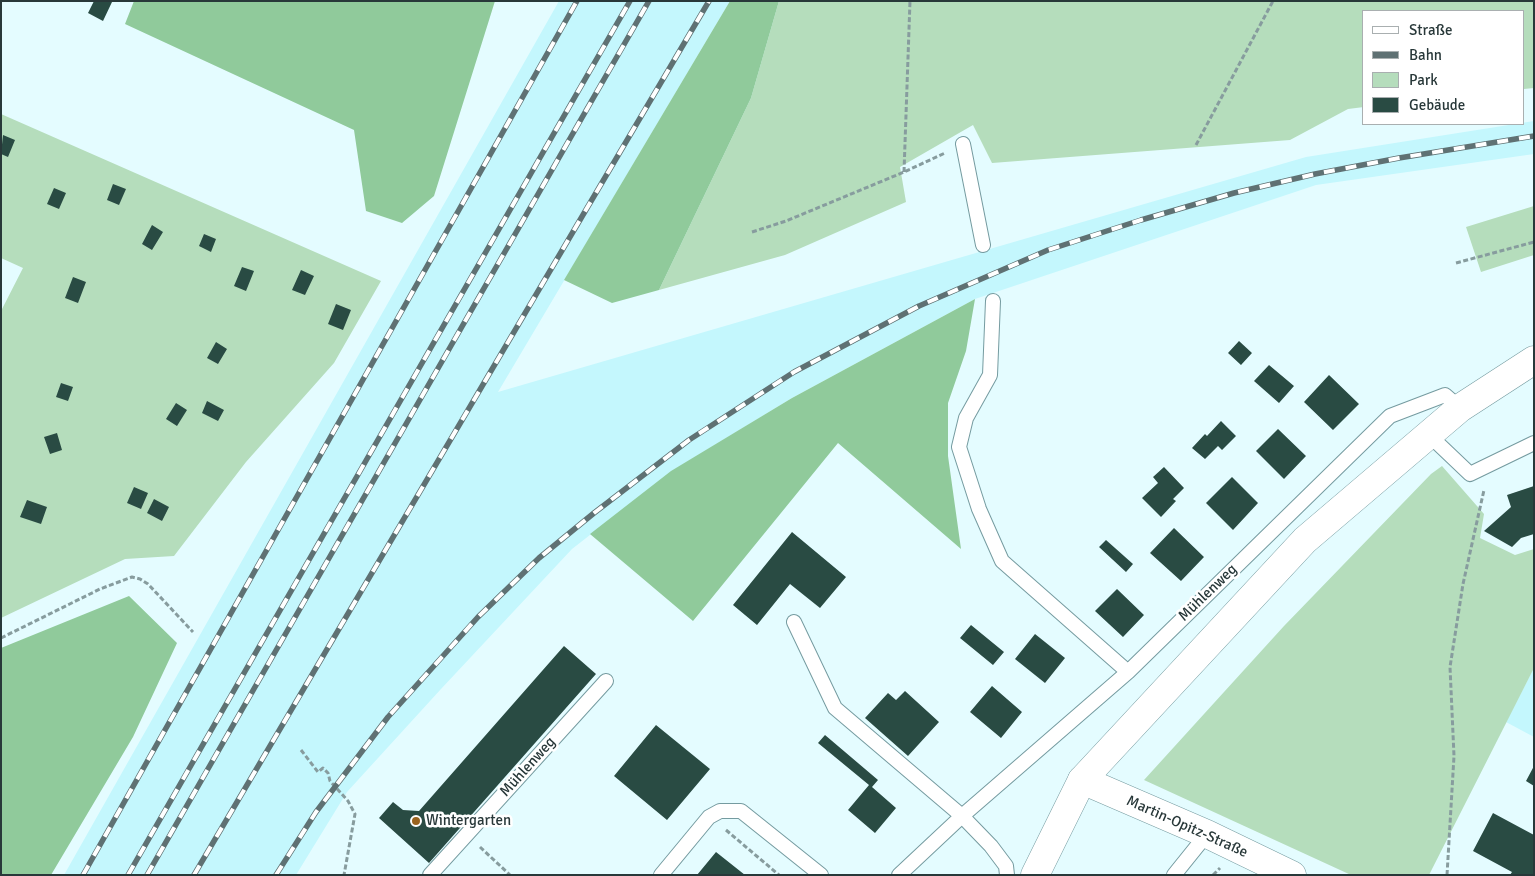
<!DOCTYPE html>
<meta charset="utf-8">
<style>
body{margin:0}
#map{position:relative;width:1535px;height:876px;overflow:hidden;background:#e4fcff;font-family:Signika,sans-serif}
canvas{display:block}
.frame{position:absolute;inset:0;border:2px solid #283839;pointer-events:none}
.legend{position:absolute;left:1362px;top:10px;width:162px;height:115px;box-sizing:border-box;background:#fff;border:1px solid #a9afb0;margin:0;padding:6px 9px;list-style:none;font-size:15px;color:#283839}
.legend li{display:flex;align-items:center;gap:10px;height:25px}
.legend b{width:25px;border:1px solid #a9afb0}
</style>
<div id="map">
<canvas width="1535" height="876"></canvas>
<div class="frame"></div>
<ul class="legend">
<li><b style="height:6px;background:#fff"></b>Straße</li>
<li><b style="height:6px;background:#5f7173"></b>Bahn</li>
<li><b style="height:14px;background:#b5ddbc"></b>Park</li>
<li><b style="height:14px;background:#294b43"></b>Gebäude</li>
</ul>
</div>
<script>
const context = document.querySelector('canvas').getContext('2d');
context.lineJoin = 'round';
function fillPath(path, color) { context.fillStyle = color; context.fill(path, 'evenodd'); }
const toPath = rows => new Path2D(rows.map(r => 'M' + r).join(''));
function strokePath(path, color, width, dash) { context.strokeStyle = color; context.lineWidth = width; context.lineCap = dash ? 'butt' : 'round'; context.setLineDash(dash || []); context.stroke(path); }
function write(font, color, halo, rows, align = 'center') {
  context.font = font + ' Signika,sans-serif'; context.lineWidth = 5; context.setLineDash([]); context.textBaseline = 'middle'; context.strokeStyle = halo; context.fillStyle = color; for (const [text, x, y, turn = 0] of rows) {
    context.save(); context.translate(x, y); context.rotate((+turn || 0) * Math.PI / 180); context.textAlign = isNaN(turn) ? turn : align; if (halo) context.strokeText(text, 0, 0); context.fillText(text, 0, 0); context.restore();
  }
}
fillPath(toPath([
 [559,1,730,1,498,392,1306,157,1534,121,1534,154,1316,185,975,299,792,398,672,471,572,549,441,689,347,792,296,875,64,875],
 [1534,668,1534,737,1506,722]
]), '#c4f7fd');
fillPath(toPath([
 [779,1,1532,1,1534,2,1534,88,1524,89,1524,11,1364,11,1364,107,1348,109,1290,140,992,163,973,125,900,167,906,202,785,255,659,290,751,98],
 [1,114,381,281,334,363,246,462,174,556,125,559,1,618,1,311,23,268,1,258],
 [1534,206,1534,255,1481,272,1466,227],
 [1442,466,1484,514,1480,538,1515,555,1534,549,1534,668,1429,875,1351,875,1144,780,1284,626,1431,474]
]), '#b5ddbc');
fillPath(toPath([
 [134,1,495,1,434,196,402,223,366,211,354,130,125,24],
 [730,1,779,1,751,98,659,290,612,303,564,280],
 [975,299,966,351,948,403,948,456,961,549,838,443,693,621,590,534,671,471,792,398],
 [129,596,177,643,133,737,51,875,1,875,1,648]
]), '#90ca9b');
fillPath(toPath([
 [94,1,112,2,103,21,88,13],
 [3,135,15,140,8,157,1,154],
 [113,184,126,189,119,205,107,200],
 [54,188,66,193,59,209,47,204],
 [152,225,163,232,152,250,142,244],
 [204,234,216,239,211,252,199,246],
 [242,267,254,271,246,291,234,286],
 [301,270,314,276,305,295,292,290],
 [73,277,86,282,78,303,65,298],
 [336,304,351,310,343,330,328,324],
 [1239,341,1252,353,1241,365,1228,353],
 [216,342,227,349,218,364,207,358],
 [1269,365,1294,386,1279,403,1254,381],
 [1329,375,1359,404,1333,430,1304,402],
 [61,383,73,387,68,401,56,397],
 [207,401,224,410,218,421,202,413],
 [176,403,187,410,177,426,166,419],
 [1221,421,1236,436,1222,450,1218,446,1205,459,1192,448,1205,434,1207,436],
 [1278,429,1306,456,1284,479,1256,451],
 [57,433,62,450,50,454,44,437],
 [1164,467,1184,488,1173,499,1176,501,1161,517,1142,498,1158,483,1153,477],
 [1232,477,1258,503,1233,530,1206,503],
 [1534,486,1534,534,1521,538,1512,547,1484,531,1511,507,1507,495],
 [134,487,148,493,141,509,127,503],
 [154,499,169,507,162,521,147,513],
 [27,500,47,507,41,524,20,517],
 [1174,528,1204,557,1181,581,1150,553],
 [792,532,846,577,820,608,790,584,757,625,733,605],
 [1106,540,1133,564,1126,572,1099,547],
 [1117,589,1144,615,1123,637,1095,611],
 [971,625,1004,652,993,665,960,638],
 [1035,634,1065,658,1045,683,1015,659],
 [564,646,596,674,429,863,379,818,393,802,403,810,419,811],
 [992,686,1022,712,1001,738,970,712],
 [905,691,939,722,908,756,865,718,888,693,896,700],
 [656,725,710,769,667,820,614,776],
 [825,735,878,780,872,787,896,808,875,833,848,810,869,785,818,743],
 [1534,766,1534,786,1526,781],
 [1493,813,1534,835,1534,875,1510,875,1512,872,1473,851],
 [716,852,745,875,697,875]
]), '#294b43');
const lane = toPath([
 [963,144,983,245],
 [993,301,990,375,966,418,959,447,979,509,1002,561,1128,672],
 [1428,434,1470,474,1534,443],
 [794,622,835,708,962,816,991,846,1006,866,1007,875],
 [430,875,606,681],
 [661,875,709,817,720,811,741,811,821,875],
 [899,875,962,816,1128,672,1390,416,1445,395,1460,408],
 [1174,875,1207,834]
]);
const street = toPath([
 [1082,780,1207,834,1292,875]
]);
const secondary = toPath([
 [1035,875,1082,780,1305,540,1460,408,1534,360]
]);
strokePath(lane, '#759ba0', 16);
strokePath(street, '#759ba0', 29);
strokePath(secondary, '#759ba0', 29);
strokePath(toPath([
 [1196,145,1273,1],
 [904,172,910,1],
 [752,232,786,221,904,172,945,153],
 [1456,263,1534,242],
 [1,638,100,589,132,577,140,579,148,584,193,632],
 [301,750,318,772,323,768,328,773,330,781,348,801,355,814,344,875],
 [726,830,779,875],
 [480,847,510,875],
 [1213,875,1220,868],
 [1447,875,1454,756,1450,667,1463,584,1484,490]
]), '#879c9e', 3, [5, 2.5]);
strokePath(lane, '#fff', 14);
strokePath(street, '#fff', 28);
strokePath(secondary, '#fff', 28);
const rail = toPath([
 [83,875,577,1],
 [128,875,630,1],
 [147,875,649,1],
 [194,875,709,1],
 [276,875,316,812,388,717,478,617,539,558,594,513,689,440,794,372,919,306,1048,250,1141,220,1234,193,1315,174,1399,158,1534,136]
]);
strokePath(rail, '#5f7173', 5.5);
strokePath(rail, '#fff', 4, [11]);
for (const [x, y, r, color] of [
 [416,821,5,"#9a631e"]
]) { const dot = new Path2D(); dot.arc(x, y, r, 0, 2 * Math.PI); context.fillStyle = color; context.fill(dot); strokePath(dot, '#fff', 2); }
write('15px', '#283839', '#fff', [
 ["Mühlenweg",1208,593,-44],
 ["Mühlenweg",528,767,-48],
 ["Martin-Opitz-Straße",1187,827,24]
]);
write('15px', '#283839', '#fff', [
 ["Wintergarten",426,821]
], 'left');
</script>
